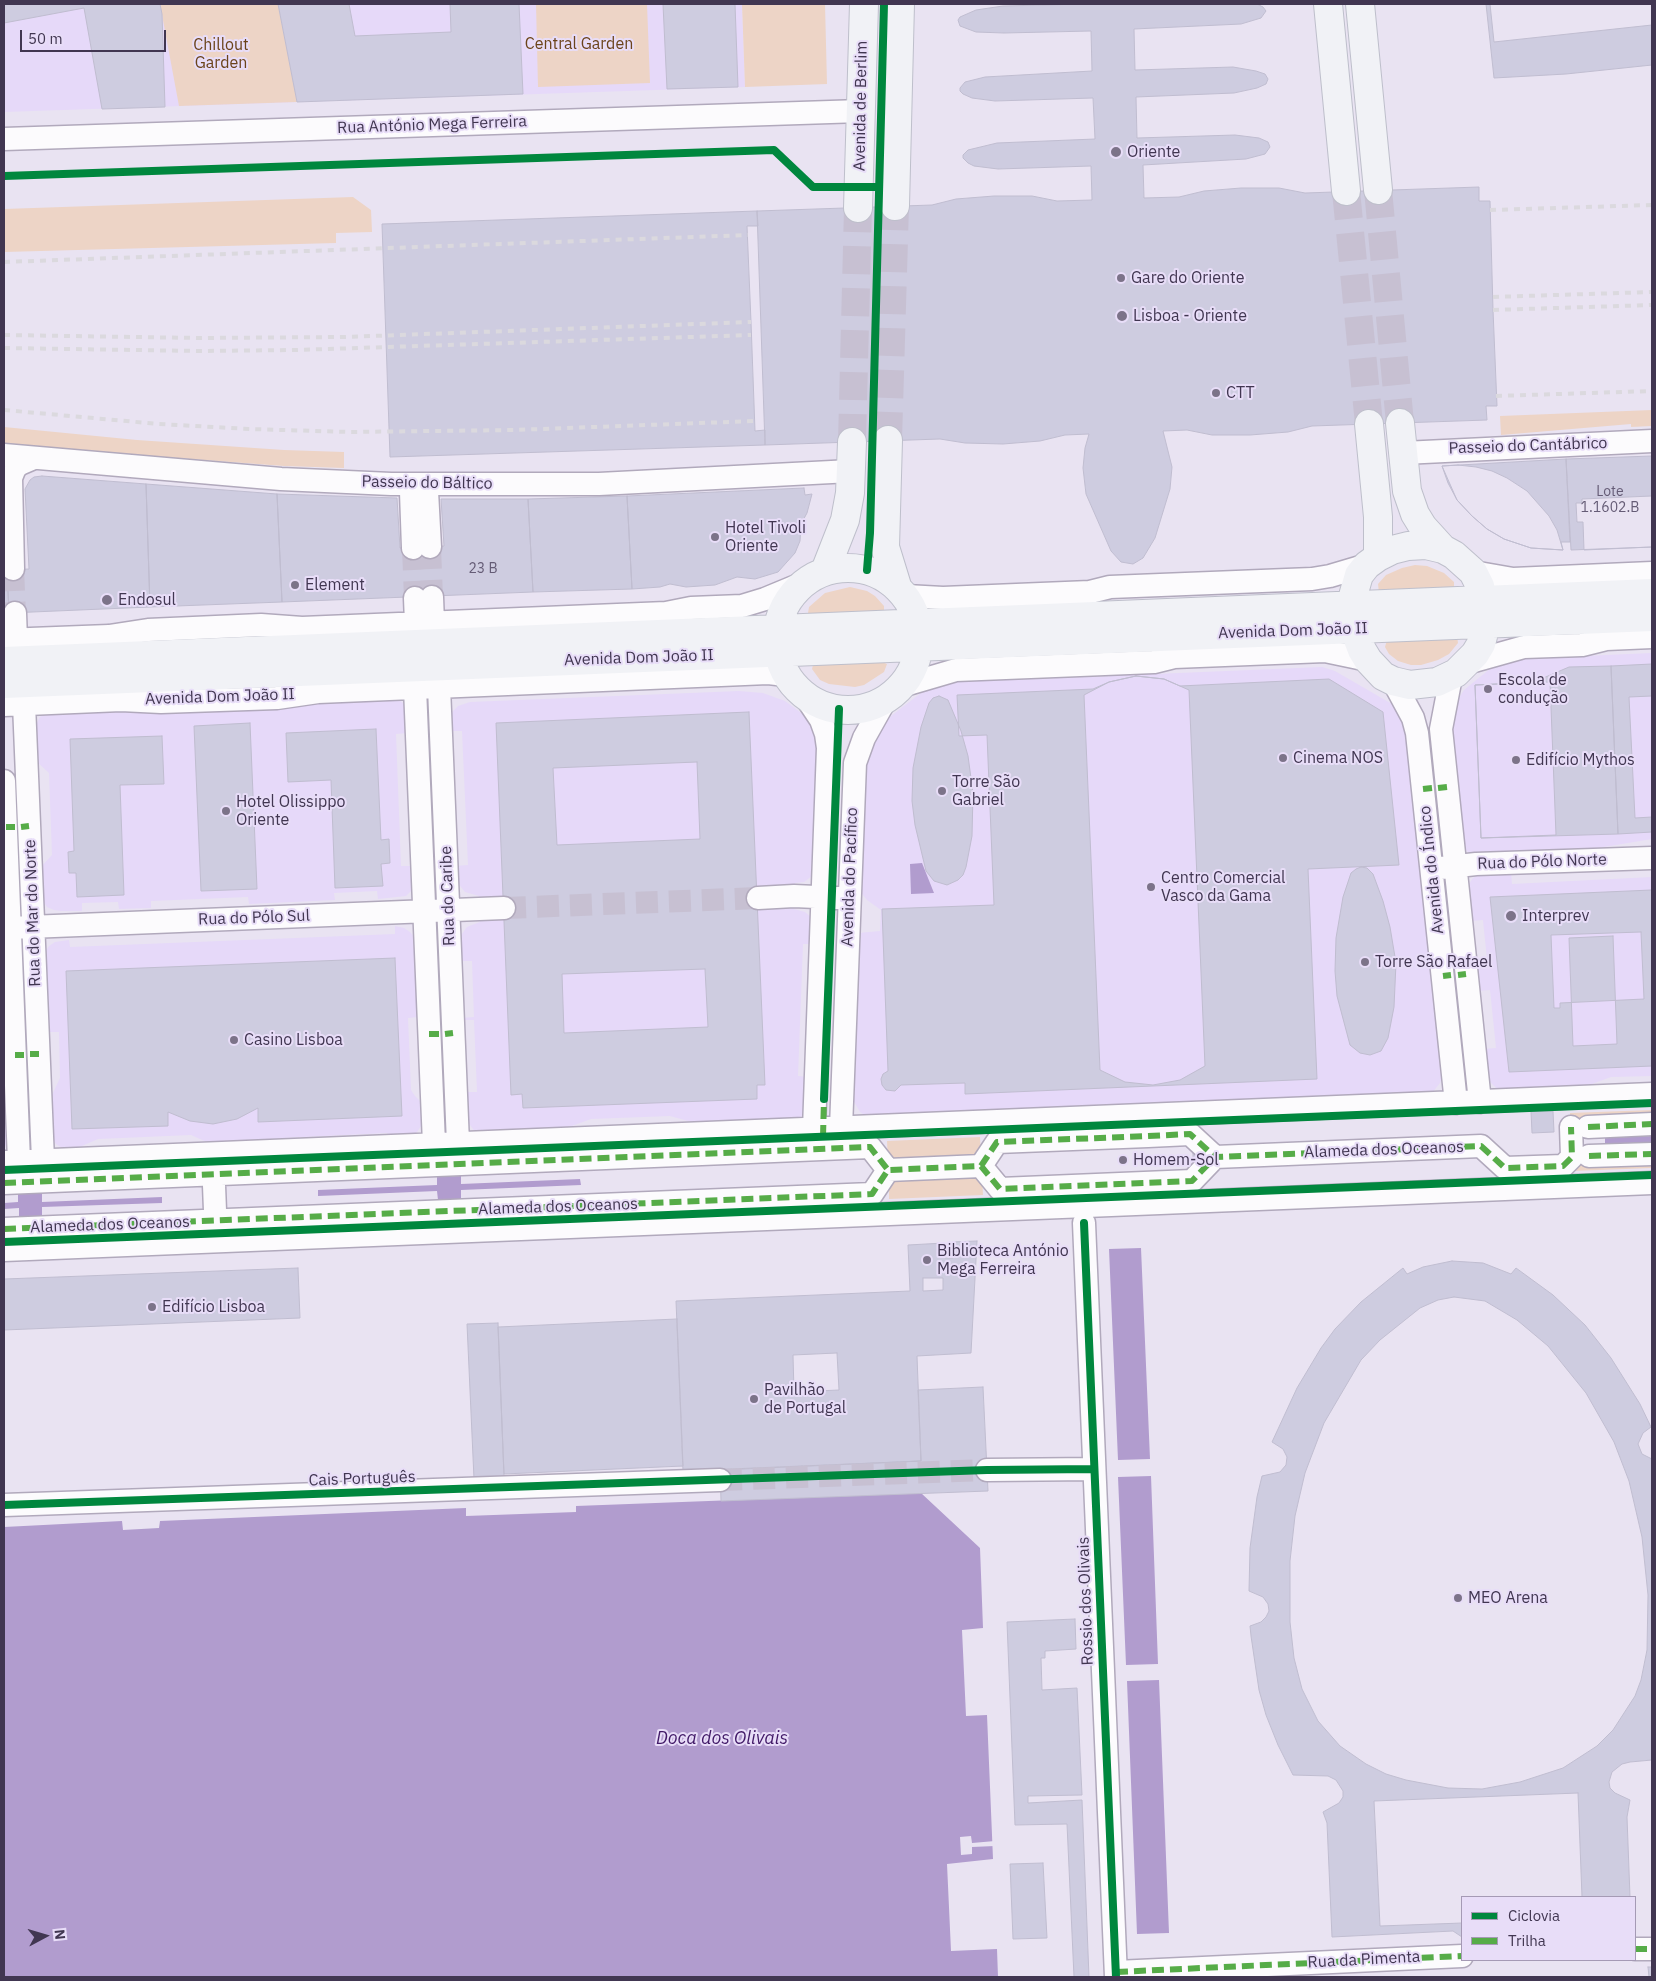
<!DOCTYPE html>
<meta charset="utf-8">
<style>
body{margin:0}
#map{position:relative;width:1656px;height:1981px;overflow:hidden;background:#e9e3f2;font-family:"IBM Plex Sans",sans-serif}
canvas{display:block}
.frame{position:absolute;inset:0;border:5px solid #413651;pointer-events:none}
.legend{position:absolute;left:1461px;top:1896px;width:175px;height:65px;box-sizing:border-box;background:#e8ddf8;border:1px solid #a59ab5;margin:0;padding:6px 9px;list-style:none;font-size:15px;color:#413651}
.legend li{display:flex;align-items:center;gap:10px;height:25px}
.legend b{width:25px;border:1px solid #a59ab5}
.north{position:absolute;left:20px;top:1911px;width:50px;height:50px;-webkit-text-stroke:4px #e8ddf8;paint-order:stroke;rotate:84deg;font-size:14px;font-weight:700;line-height:20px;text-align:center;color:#413651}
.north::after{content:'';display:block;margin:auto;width:18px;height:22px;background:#413651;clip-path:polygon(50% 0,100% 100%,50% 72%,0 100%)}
.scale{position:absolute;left:20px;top:30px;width:146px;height:22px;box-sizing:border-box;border:2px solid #413651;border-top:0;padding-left:6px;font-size:15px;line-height:18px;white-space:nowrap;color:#413651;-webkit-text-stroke:4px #e8ddf8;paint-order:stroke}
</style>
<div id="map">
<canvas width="1656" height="1981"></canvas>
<div class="frame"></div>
<ul class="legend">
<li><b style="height:6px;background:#00873e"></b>Ciclovia</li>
<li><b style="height:6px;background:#56ac48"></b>Trilha</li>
</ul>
<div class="north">N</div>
<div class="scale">50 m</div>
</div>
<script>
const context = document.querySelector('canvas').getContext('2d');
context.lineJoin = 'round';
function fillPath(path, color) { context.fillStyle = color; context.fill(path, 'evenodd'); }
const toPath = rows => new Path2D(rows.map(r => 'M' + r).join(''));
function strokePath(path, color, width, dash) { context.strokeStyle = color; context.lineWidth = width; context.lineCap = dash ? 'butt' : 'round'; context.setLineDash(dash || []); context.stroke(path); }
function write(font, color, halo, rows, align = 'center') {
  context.font = font + ' "IBM Plex Sans",sans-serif'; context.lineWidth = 4; context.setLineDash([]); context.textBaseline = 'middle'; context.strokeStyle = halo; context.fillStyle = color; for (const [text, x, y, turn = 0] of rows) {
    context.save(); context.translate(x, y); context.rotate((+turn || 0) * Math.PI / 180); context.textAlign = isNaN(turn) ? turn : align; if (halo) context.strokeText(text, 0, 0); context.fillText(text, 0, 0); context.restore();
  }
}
fillPath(toPath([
 [4,4,742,4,745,87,4,112],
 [1652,653,1652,839,1580,851,1471,854,1467,851,1464,848,1450,728,1455,704,1464,690,1491,668,1515,659],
 [1322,667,1335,671,1392,704,1398,709,1405,724,1442,1077,1440,1083,1432,1093,866,1116,860,1112,853,1100,858,933,880,931,881,910,867,900,859,890,866,759,884,724,891,716,930,686,943,682,1114,676,1120,669,1148,668,1155,674],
 [739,691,763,693,785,701,804,715,818,733,812,876,804,882,795,883,794,909,805,912,813,919,815,944,803,944,798,1076,810,1077,806,1112,797,1120,710,1127,670,1116,591,1119,550,1134,476,1133,467,1121,465,1092,477,1092,474,1020,462,1020,461,1018,474,1017,472,961,459,961,459,938,467,927,480,922,479,896,465,892,457,882,455,866,468,865,462,731,450,731,450,717,453,711,458,706,470,702],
 [396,699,402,702,406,708,408,733,396,734,401,866,414,866,414,888,406,896,378,899,377,891,334,893,335,900,249,904,248,897,151,901,151,908,119,909,118,902,82,903,82,911,61,911,54,910,47,907,43,901,40,868,52,855,49,773,36,761,36,724,40,717,46,713],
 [1511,872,1512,884,1652,877,1652,1076,1611,1077,1570,1092,1502,1093,1491,1083,1488,1078,1483,1049,1496,1048,1490,990,1477,991,1474,961,1487,959,1483,920,1470,921,1467,888,1472,879,1477,875],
 [395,926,404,928,410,932,415,938,418,1017,408,1018,411,1090,415,1096,423,1104,423,1123,415,1135,395,1140,387,1133,283,1138,275,1145,218,1147,191,1135,98,1139,68,1152,56,1144,52,1138,50,1099,60,1078,59,1032,50,1032,50,1037,47,1037,45,952,49,946,55,942,69,940,70,947,395,934],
 [4,1111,9,1111,9,1140,4,1148]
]), '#e6d9f9');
fillPath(toPath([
 [160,4,278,4,297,102,179,106],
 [536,4,647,4,650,83,538,87],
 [742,4,825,4,827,84,745,87],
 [353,197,371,210,372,232,336,233,336,243,4,252,4,209],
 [1652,410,1652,426,1631,427,1631,424,1501,435,1500,416],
 [4,427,137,440,284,450,344,452,344,468,284,466,137,455,4,443],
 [1415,565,1427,566,1444,573,1454,582,1454,589,1379,593,1378,584,1386,575,1402,568],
 [850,587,867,591,875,596,884,606,884,612,810,615,808,613,809,607,825,593],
 [1457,636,1458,643,1449,654,1438,660,1421,665,1411,665,1398,661,1389,654,1385,647,1387,640],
 [882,662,887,664,884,672,864,685,855,687,829,684,820,680,812,669,813,665],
 [1652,1110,1652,1121,1570,1125,1570,1113],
 [980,1137,981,1157,888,1161,887,1141],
 [1652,1156,1652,1168,1572,1171,1572,1160],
 [982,1175,983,1195,889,1199,889,1179]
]), '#edd4c6');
fillPath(toPath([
 [922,863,934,893,911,894,910,864],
 [1652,1136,1652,1142,1605,1144,1605,1138],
 [461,1176,461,1184,580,1179,581,1185,461,1190,461,1199,438,1200,437,1191,318,1196,318,1190,437,1185,437,1177],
 [42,1193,42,1202,162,1197,162,1203,42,1207,42,1216,19,1217,19,1208,4,1209,4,1203,18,1202,18,1194],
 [1141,1248,1150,1459,1118,1460,1109,1249],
 [1151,1476,1158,1664,1126,1665,1118,1477],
 [921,1493,980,1548,983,1628,962,1630,966,1716,987,1715,993,1859,947,1864,951,1951,997,1949,998,1977,4,1977,4,1527,122,1521,123,1530,159,1528,160,1521,466,1508,466,1516,576,1512,576,1506],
 [1159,1680,1169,1933,1137,1934,1127,1681]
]), '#b19cce');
fillPath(toPath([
 [971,1836,972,1843,995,1841,995,1846,972,1847,972,1854,961,1855,960,1837]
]), '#e9e3f2');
const building = toPath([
 [4,4,160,4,162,14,165,107,102,109,84,8,4,23,4,4],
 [278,4,349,4,355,36,451,32,450,4,519,4,523,94,297,102,278,4],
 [663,4,735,4,738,87,667,89,663,4],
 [1084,4,1257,4,1263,7,1266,11,1261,18,1241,24,1134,29,1135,70,1233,67,1256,71,1265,74,1268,79,1266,84,1257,88,1234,93,1136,97,1137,138,1235,135,1259,138,1268,142,1270,147,1265,154,1246,159,1143,165,1144,198,1179,197,1204,191,1241,188,1279,188,1305,193,1479,187,1479,201,1490,201,1493,310,1497,406,1486,406,1487,420,1312,426,1288,432,1250,435,1212,435,1187,430,1163,431,1172,467,1170,489,1155,538,1143,558,1133,564,1121,562,1111,551,1086,494,1083,468,1085,448,1089,434,1065,435,1040,441,1003,444,965,443,940,439,765,445,765,430,755,431,751,322,747,226,758,226,757,211,932,205,956,199,994,196,1032,196,1057,201,1092,200,1091,166,998,169,974,166,968,163,963,158,963,155,968,150,997,143,1095,139,1093,98,995,101,972,98,963,94,960,91,960,88,965,82,985,77,1092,71,1091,31,1004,33,976,32,960,26,958,20,960,17,976,10,1003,6,1084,4],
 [1486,4,1652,4,1652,65,1566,74,1494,78,1486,4],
 [1490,4,1652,4,1652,25,1494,42,1490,4],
 [757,211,765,445,390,457,382,224,757,211],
 [1652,456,1652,547,1571,550,1566,459,1652,456],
 [1566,459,1570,542,1561,542,1563,550,1531,548,1504,539,1487,529,1472,516,1457,500,1442,466,1566,459],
 [1458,465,1476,467,1492,471,1507,478,1527,491,1549,516,1557,530,1563,550,1531,548,1504,539,1487,529,1472,516,1457,500,1448,483,1442,466,1458,465],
 [42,476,146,484,150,607,9,613,7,570,29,569,25,489,30,480,34,477,42,476],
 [146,484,277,494,282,602,150,607,146,484],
 [804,488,805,495,812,494,807,513,801,524,800,541,795,553,778,572,755,579,737,577,715,585,686,587,670,584,660,587,632,589,627,496,804,488],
 [277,494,397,498,400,548,444,546,441,499,528,499,533,592,282,602,277,494],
 [627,496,632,589,533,592,528,499,627,496],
 [1652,496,1652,547,1584,550,1583,522,1577,522,1576,503,1582,503,1582,499,1652,496],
 [4,570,7,570,9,613,4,614,4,570],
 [1652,664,1652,832,1618,834,1611,666,1652,664],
 [1611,666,1618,834,1481,838,1475,685,1534,682,1569,667,1611,666],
 [1136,676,1164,679,1180,686,1329,679,1383,712,1399,865,1308,869,1317,1079,965,1094,965,1083,901,1085,895,1091,886,1090,882,1085,881,1079,883,1074,888,1071,882,909,994,905,987,735,959,736,957,695,1093,689,1109,682,1136,676],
 [1136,676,1164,679,1189,690,1205,1066,1180,1080,1153,1085,1125,1082,1100,1070,1084,695,1109,682,1136,676],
 [1550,682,1556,835,1481,838,1475,685,1550,682],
 [939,696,948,700,961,731,968,756,973,793,972,836,966,867,963,875,958,880,947,885,934,881,926,871,915,825,912,801,913,768,921,727,929,703,933,698,939,696],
 [1652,696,1652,817,1635,818,1629,697,1652,696],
 [749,712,765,1085,757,1085,757,1099,523,1108,522,1094,511,1095,496,723,749,712],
 [697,762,700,839,557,845,553,768,697,762],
 [705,969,708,1027,564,1033,562,974,705,969],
 [250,723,257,889,201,891,194,726,250,723],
 [376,729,381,840,389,839,390,863,381,864,383,886,335,888,331,780,288,782,286,733,376,729],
 [162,736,164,784,120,785,124,895,77,897,76,873,69,873,68,852,74,851,70,739,162,736],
 [1361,867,1367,868,1373,874,1383,901,1390,927,1396,963,1394,1007,1388,1038,1381,1051,1370,1055,1360,1053,1350,1045,1337,996,1335,971,1336,938,1343,897,1351,873,1356,869,1361,867],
 [1652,890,1652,1066,1509,1072,1490,897,1652,890],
 [1641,932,1644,999,1560,1003,1560,1008,1554,1008,1551,935,1641,932],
 [1613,936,1617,1044,1573,1046,1569,938,1613,936],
 [395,958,402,1116,258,1122,258,1108,237,1119,213,1124,190,1121,168,1112,168,1126,72,1129,66,971,395,958],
 [1531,1111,1553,1111,1554,1132,1532,1133,1531,1111],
 [1193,1153,1202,1153,1202,1162,1193,1162,1193,1153],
 [977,1241,971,1353,917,1356,921,1461,683,1471,676,1301,910,1291,908,1245,944,1243,945,1258,953,1258,952,1242,977,1241],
 [923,1278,943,1278,943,1290,923,1291,923,1278],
 [837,1353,839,1390,794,1392,793,1355,837,1353],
 [1452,1261,1483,1263,1511,1274,1516,1268,1553,1295,1585,1325,1611,1358,1640,1404,1651,1427,1643,1433,1638,1444,1642,1454,1652,1459,1652,1760,1630,1762,1622,1764,1612,1772,1609,1782,1610,1788,1615,1793,1630,1800,1627,1817,1630,1897,1462,1897,1462,1937,1453,1931,1332,1937,1327,1823,1323,1812,1339,1803,1343,1797,1343,1791,1336,1780,1328,1776,1293,1775,1278,1745,1266,1715,1259,1690,1251,1636,1250,1626,1261,1622,1266,1617,1269,1611,1268,1604,1263,1597,1249,1591,1250,1548,1257,1497,1262,1476,1280,1472,1286,1465,1287,1457,1283,1449,1272,1442,1297,1388,1321,1348,1335,1329,1361,1302,1403,1268,1407,1274,1423,1267,1452,1261],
 [298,1268,300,1318,4,1330,4,1279,298,1268],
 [1454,1297,1485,1301,1517,1320,1548,1346,1586,1393,1614,1442,1629,1481,1642,1537,1648,1595,1647,1650,1641,1680,1635,1696,1613,1730,1597,1746,1563,1768,1520,1782,1482,1789,1448,1788,1406,1780,1386,1774,1366,1764,1340,1746,1318,1721,1302,1689,1294,1658,1290,1622,1290,1561,1295,1516,1305,1473,1324,1423,1361,1360,1380,1340,1420,1308,1438,1300,1454,1297],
 [677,1319,683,1466,504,1474,498,1327,677,1319],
 [498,1323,504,1477,474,1479,467,1324,498,1323],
 [983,1387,988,1491,721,1501,720,1470,921,1461,918,1390,983,1387],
 [1075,1619,1076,1649,1045,1651,1045,1658,1041,1658,1042,1690,1077,1688,1082,1795,1028,1796,1028,1803,1082,1800,1089,1977,1074,1977,1067,1824,1015,1825,1007,1622,1075,1619],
 [1578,1793,1582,1897,1462,1897,1462,1923,1380,1926,1374,1801,1578,1793],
 [1043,1863,1047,1938,1013,1939,1010,1864,1043,1863],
 [1648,1967,1652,1967,1652,1977,1649,1977,1648,1967]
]);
fillPath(building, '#cecce0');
strokePath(building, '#c0bdd0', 1);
strokePath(toPath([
 [430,547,432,597],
 [413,548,415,598],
 [13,569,15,613],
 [504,908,758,898],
 [720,1480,987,1470]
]), '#c7c0d2', 22, [22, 11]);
strokePath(toPath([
 [1378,190,1400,423],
 [1346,191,1369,424],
 [888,440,895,206],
 [852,442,858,208]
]), '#c7c0d2', 28, [28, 14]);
const minor = toPath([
 [4,139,861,111],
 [1403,453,1652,441],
 [4,455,281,479,391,484,599,484,851,471],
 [418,484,427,491,430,547],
 [413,548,411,492,418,484],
 [13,569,11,478,15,468,20,464,34,458],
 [1473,572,1513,579,1652,573],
 [906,596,943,598,1090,592,1110,587,1312,579,1330,576,1367,565],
 [432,597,433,623],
 [415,598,416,623],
 [15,613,16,640],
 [4,640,109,636,148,630,261,625,302,628,666,613,691,608,742,606,765,599,806,582],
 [1467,663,1524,647,1582,645,1606,639,1652,637],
 [1451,677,1441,729,1480,1102],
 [1393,681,1413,718,1417,733,1456,1103],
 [439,687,458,1143],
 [898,687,956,670,1154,662,1174,657,1325,651,1368,660],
 [415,688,434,1144],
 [805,696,821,720,826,734,828,748,814,1129],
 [24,704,43,1160],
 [4,705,121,700,161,702,277,698,318,692,768,673,786,675],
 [4,781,19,1161],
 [1440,868,1476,864,1652,858],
 [758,898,794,896,838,898],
 [4,928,504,908],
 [1588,1127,1652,1124],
 [841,1128,855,763,864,738,887,697],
 [1589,1156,1652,1154],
 [213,1160,216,1236],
 [4,1162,1652,1094],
 [981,1166,997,1142,1148,1136,1190,1134,1215,1157],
 [4,1183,870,1147,888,1170],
 [1084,1223,1116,1977],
 [4,1229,872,1194,888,1170,981,1166,1000,1189,1192,1181,1215,1157,1481,1146,1505,1168,1563,1166,1572,1157,1571,1127],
 [4,1250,1652,1183],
 [987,1470,1094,1469],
 [4,1505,720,1480],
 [1635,1949,1652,1949],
 [1116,1972,1462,1956]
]);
const major = toPath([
 [1328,4,1346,191],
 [1360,4,1378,190],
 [895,206,900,4],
 [858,208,864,4],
 [1400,423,1407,491,1415,514,1423,527,1443,549],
 [1369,424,1378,517,1378,557],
 [888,440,885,547,897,586],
 [1426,545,1443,549,1454,555,1473,572,1480,586,1486,612,1486,624,1481,644,1475,654,1456,673,1437,682,1410,685,1393,681,1383,676,1368,660,1362,650,1354,629,1353,596,1359,575,1367,565,1378,557,1392,550,1408,546,1426,545],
 '777 639a71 71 0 1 1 142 0a71 71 0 1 1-142 0Z',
 [825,571,845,520,850,493,852,442],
 [4,661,1652,593],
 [4,684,1652,617]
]);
strokePath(minor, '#b1a9bc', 25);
strokePath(major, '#bebfcb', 30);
strokePath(minor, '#fcfbfd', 22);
strokePath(major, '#f1f2f6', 28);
strokePath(toPath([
 [1490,210,1652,205],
 [4,262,748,235],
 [1493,297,1652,292],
 [1493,310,1652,305],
 [4,335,199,338,345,337,751,322],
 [4,348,200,351,297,350,751,335],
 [1496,396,1652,391],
 [4,410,159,424,249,429,350,432,514,430,754,421]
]), '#dbd9de', 4, [6, 6]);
strokePath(toPath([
 [1438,788,1447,787],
 [1423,789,1432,788],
 [6,827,15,827],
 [21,827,29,826],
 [1458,975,1466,974],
 [1443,976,1451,975],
 [429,1034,439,1034],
 [445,1034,453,1033],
 [30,1054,39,1054],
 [15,1055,24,1055],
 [1588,1127,1652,1124],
 [823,1137,824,1099],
 [1589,1156,1652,1154],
 [981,1166,997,1142,1148,1136,1190,1134,1215,1157],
 [4,1183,870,1147,888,1170],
 [4,1229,872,1194,888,1170,981,1166,1000,1189,1192,1181,1215,1157,1481,1146,1505,1168,1563,1166,1572,1157,1571,1127],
 [1635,1949,1652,1949],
 [1116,1972,1462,1956]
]), '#56ac48', 6, [12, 6]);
strokePath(toPath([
 [4,176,774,150,813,187,879,187],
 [867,570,870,533,884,4],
 [824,1099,839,709],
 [4,1170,1652,1103],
 [1084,1223,1116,1977],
 [4,1242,1652,1175],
 [4,1505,987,1470,1094,1469]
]), '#00873e', 8);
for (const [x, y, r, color] of [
 [1116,152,6,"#7c7389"],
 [1121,278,5,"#7c7389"],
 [1122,316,6,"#7c7389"],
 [1216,393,5,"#7c7389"],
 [715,537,5,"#7c7389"],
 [295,585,5,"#7c7389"],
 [107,600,6,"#7c7389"],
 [1488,689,5,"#7c7389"],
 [1283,758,5,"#7c7389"],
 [1516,760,5,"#7c7389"],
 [942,791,5,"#7c7389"],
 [226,811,5,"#7c7389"],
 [1151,887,5,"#7c7389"],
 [1511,916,6,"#7c7389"],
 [1365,962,5,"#7c7389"],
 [234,1040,5,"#7c7389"],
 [1123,1160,5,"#7c7389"],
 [927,1260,5,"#7c7389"],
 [152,1307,5,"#7c7389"],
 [754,1399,5,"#7c7389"],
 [1458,1598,5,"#7c7389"]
]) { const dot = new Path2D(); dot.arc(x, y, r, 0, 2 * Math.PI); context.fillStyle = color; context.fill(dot); strokePath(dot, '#e8ddf8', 2); }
write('14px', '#655c76', null, [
 ["Lote",1610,492],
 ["1.1602.B",1610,508],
 ["23 B",483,569]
]);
write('16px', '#6b431a', '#e8ddf8', [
 ["Central Garden",579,44],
 ["Chillout",221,45],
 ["Garden",221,63]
]);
write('16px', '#413651', '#e8ddf8', [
 ["Avenida de Berlim",861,106,-89],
 ["Rua António Mega Ferreira",432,125,-2],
 ["Passeio do Cantábrico",1528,446,-2],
 ["Passeio do Báltico",427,483,1],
 ["Avenida Dom João II",1293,631,-2],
 ["Avenida Dom João II",639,658,-2],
 ["Avenida Dom João II",220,697,-2],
 ["Rua do Pólo Norte",1542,862,-2],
 ["Avenida do Índico",1432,870,-96],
 ["Avenida do Pacífico",850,877,-88],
 ["Rua do Caribe",448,896,-92],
 ["Rua do Mar do Norte",33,913,-92],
 ["Rua do Pólo Sul",254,918,-2],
 ["Alameda dos Oceanos",1384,1150,-2],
 ["Alameda dos Oceanos",558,1207,-2],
 ["Alameda dos Oceanos",110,1225,-2],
 ["Cais Português",362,1479,-2],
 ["Rossio dos Olivais",1086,1601,-92],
 ["Rua da Pimenta",1364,1960,-3]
]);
write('16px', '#413651', '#e8ddf8', [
 ["Oriente",1127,152],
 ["Gare do Oriente",1131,278],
 ["Lisboa - Oriente",1133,316],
 ["CTT",1226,393],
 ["Hotel Tivoli",725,528],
 ["Oriente",725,546],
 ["Element",305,585],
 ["Endosul",118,600],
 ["Escola de",1498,680],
 ["condução",1498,698],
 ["Cinema NOS",1293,758],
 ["Edifício Mythos",1526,760],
 ["Torre São",952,782],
 ["Gabriel",952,800],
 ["Hotel Olissippo",236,802],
 ["Oriente",236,820],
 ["Centro Comercial",1161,878],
 ["Vasco da Gama",1161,896],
 ["Interprev",1522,916],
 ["Torre São Rafael",1375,962],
 ["Casino Lisboa",244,1040],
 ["Homem-Sol",1133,1160],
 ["Biblioteca António",937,1251],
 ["Mega Ferreira",937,1269],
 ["Edifício Lisboa",162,1307],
 ["Pavilhão",764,1390],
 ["de Portugal",764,1408],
 ["MEO Arena",1468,1598]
], 'left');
write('italic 18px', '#411967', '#e8ddf8', [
 ["Doca dos Olivais",722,1739]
]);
</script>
